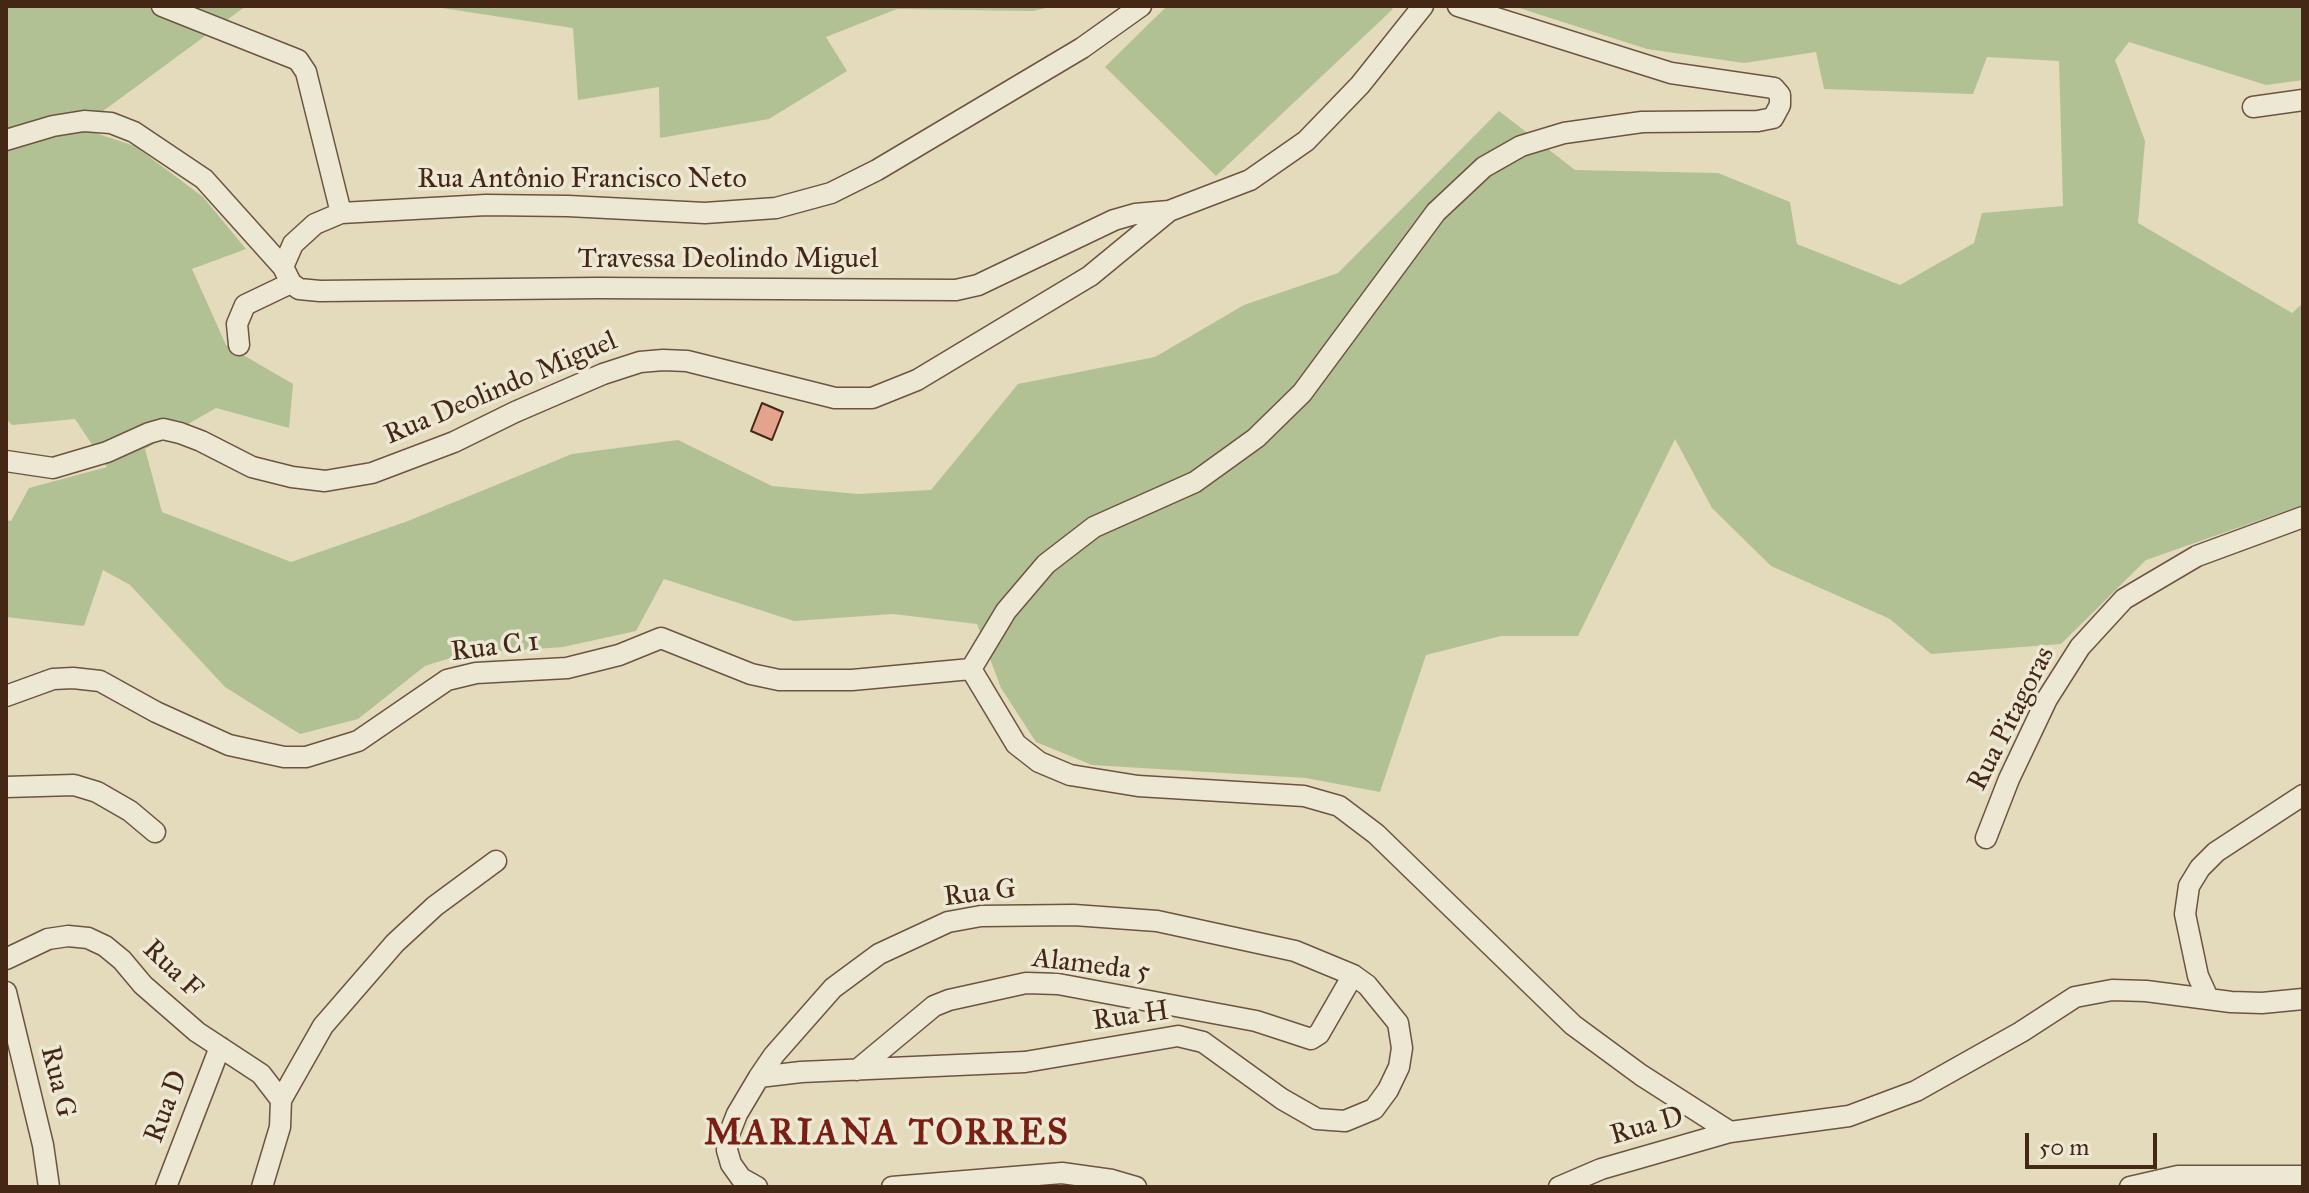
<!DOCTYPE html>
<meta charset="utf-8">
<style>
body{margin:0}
#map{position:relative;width:2309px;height:1193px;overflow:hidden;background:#e4dbbd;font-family:"IM FELL Great Primer",serif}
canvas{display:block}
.frame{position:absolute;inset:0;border:8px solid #452716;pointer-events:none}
.scale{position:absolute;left:2025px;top:1133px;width:132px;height:36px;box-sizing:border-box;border:4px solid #452716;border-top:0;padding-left:10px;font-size:24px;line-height:28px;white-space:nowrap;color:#452716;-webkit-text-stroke:6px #ede8d4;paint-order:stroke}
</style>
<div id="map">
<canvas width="2309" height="1193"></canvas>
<div class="frame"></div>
<div class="scale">50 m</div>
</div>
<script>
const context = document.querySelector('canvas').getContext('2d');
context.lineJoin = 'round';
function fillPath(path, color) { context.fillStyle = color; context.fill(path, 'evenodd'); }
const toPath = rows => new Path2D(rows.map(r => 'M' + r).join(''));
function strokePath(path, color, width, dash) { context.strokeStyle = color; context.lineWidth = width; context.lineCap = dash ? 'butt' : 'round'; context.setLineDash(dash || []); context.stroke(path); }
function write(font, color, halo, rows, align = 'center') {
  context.font = font + ' "IM FELL Great Primer",serif'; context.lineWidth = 7; context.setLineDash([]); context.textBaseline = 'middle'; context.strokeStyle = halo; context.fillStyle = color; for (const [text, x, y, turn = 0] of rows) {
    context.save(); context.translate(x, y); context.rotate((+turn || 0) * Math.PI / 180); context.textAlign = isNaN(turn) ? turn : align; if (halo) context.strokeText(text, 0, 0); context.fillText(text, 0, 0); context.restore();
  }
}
fillPath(toPath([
 [6,6,246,6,80,128,135,146,203,197,246,249,192,269,226,345,293,384,289,428,216,408,145,449,162,512,291,562,408,521,572,454,678,440,772,486,858,494,931,490,1018,384,1155,357,1244,305,1338,273,1499,111,1575,170,1718,173,1790,202,1797,244,1900,285,1974,243,1982,213,2063,206,2059,61,1987,57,1973,94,1824,89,1816,52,1744,63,1647,49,1513,6,2303,6,2303,80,2266,85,2129,42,2115,60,2145,141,2138,223,2292,313,2303,303,2303,505,2146,560,2061,644,1931,654,1890,619,1771,566,1712,508,1675,439,1578,636,1501,636,1426,655,1380,792,1306,778,1092,765,1036,742,1001,688,977,624,893,614,794,621,664,579,636,631,563,647,463,654,425,666,358,719,300,734,225,687,130,585,103,570,84,626,6,617,6,520,11,521,29,488,107,467,75,419,12,425,6,419],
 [429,6,1054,6,1033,11,897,9,826,37,847,71,769,119,660,138,659,87,578,100,573,28],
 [1167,6,1390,6,1393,9,1216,176,1105,67]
]), '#b2c193');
const building = toPath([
 [762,403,783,412,772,440,751,431,762,403]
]);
fillPath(building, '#e4a38c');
strokePath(building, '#452716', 2);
const minor = toPath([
 [162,6,298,60,306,72,341,213],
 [2253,107,2303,100],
 [6,140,53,126,84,121,111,123,134,132,204,179,283,267,291,283,299,289,320,291,598,288,956,290,978,285,1114,220,1135,214,1169,211],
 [283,267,293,244,315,224,341,213,486,205,568,206,705,213,776,208,831,193,877,170,1082,48,1141,6],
 [239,345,237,324,245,305,291,283],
 [6,461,53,468,107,452,149,433,163,429,180,433,201,441,252,467,292,477,325,481,372,473,454,442,515,412,603,374,640,362,663,360,687,361,835,398,872,398,917,380,1090,276,1169,211,1250,180,1306,141,1360,85,1423,6],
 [971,669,1006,611,1046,564,1094,527,1195,482,1256,438,1302,393,1436,212,1484,167,1521,146,1564,133,1642,122,1758,121,1773,118,1780,105,1780,95,1774,88,1671,73,1458,6],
 [971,669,1016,744,1039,762,1070,775,1138,786,1304,796,1339,806,1376,834,1573,1025,1641,1075,1730,1132],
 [6,696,53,679,73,678,100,681,156,712,229,745,284,757,306,757,358,741,447,680,476,673,567,668,619,655,661,638,751,674,779,680,852,680,971,669],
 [6,787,74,785,97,792,130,811,155,832],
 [1986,838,2009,779,2047,699,2080,647,2124,599,2197,556,2303,517],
 [6,959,48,939,68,936,88,938,105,946,122,960,143,985,197,1032,261,1074,281,1100,280,1127,262,1187],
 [6,992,43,1145,49,1187],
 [2208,998,2198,976,2185,914,2189,886,2200,868,2216,852,2303,795],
 [857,1070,934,1006,949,1000,1026,983,1058,984,1256,1021,1311,1039,1319,1034,1353,975],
 [281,1100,323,1026,395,943,435,906,496,861],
 [166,1187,220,1047],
 [757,1187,741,1178,731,1164,727,1150,728,1137,737,1114,759,1077,774,1055,833,988,879,954,948,922,981,916,1074,915,1157,921,1295,951,1353,975,1367,985,1398,1023,1402,1048,1399,1067,1388,1090,1374,1109,1345,1121,1317,1119,1282,1099,1203,1042,1178,1036,1025,1062,801,1072,759,1077],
 [892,1187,1062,1173,1112,1180,1136,1187],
 [1559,1187,1601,1169,1730,1132,1849,1116,1916,1091,2021,1032,2075,997,2112,990,2146,991,2231,1002,2262,1003,2303,999],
 [2130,1187,2178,1176,2303,1176]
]);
strokePath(minor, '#6d5440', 23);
strokePath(minor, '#ede8d4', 20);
write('28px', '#452716', '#ede8d4', [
 ["Rua Antônio Francisco Neto",582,180],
 ["Travessa Deolindo Miguel",728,260],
 ["Rua Deolindo Miguel",501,389,-23],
 ["Rua C 1",495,648,-7],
 ["Rua Pitagoras",2012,719,-63],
 ["Rua G",980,894,-7],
 ["Alameda 5",1091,966,7],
 ["Rua F",172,970,44],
 ["Rua H",1131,1017,-8],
 ["Rua G",57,1082,76],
 ["Rua D",167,1107,-69],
 ["Rua D",1647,1127,-16]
]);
context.letterSpacing = '2px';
write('bold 36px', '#7a1f14', '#ede8d4', [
 ["MARIANA TORRES",887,1135]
]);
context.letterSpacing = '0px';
</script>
